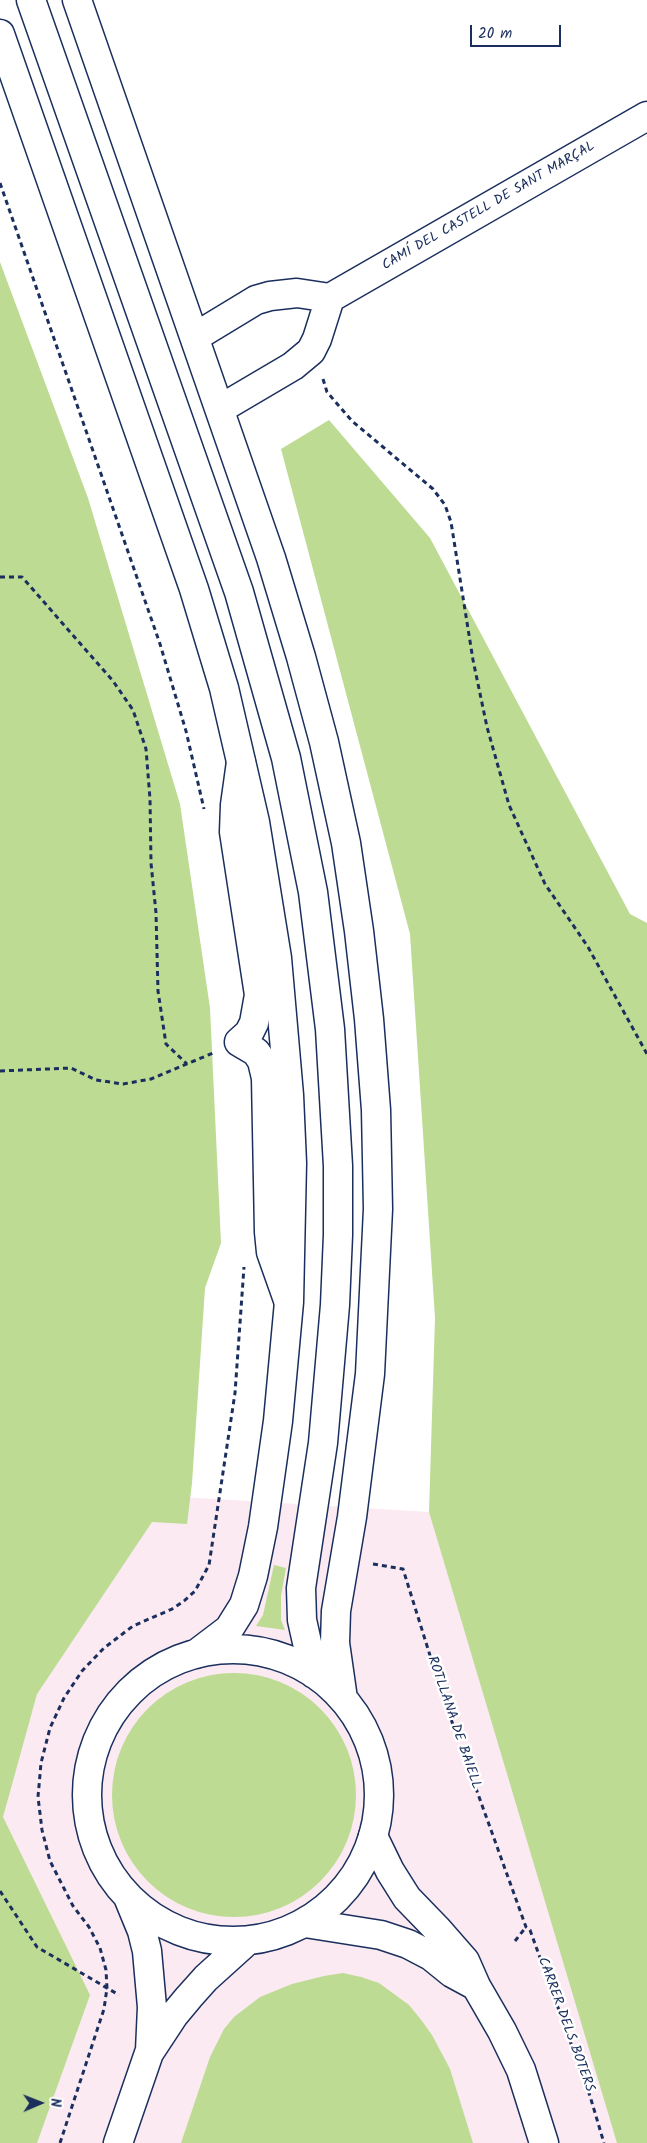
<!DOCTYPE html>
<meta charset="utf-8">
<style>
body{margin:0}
#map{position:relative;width:647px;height:2143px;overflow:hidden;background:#fff;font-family:Kalam,sans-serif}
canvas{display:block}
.north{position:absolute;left:15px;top:2078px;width:50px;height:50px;-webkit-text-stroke:4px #fff;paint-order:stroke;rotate:89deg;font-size:14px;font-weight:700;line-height:20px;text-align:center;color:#1b2f5e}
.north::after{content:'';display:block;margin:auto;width:18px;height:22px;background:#1b2f5e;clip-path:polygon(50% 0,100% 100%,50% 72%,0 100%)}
.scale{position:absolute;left:470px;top:25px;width:91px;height:22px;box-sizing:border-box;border:2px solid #1b2f5e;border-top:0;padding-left:6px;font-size:15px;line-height:18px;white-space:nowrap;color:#1b2f5e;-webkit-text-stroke:4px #fff;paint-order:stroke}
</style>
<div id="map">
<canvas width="647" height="2143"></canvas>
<div class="north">N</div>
<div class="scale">20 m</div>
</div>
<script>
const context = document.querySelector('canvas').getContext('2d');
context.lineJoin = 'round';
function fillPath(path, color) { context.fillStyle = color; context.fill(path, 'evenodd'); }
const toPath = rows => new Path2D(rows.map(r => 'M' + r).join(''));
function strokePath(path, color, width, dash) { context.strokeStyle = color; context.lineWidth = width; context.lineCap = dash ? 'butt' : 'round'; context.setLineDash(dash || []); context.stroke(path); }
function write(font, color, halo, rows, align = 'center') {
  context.font = font + ' Kalam,sans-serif'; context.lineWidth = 5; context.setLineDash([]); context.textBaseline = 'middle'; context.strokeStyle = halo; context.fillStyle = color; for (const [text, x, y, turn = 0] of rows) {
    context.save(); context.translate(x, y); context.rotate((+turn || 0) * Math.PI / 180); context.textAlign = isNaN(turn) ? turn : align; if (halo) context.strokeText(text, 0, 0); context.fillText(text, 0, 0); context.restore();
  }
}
fillPath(toPath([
 [133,1494,429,1512,619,2143,27,2143,3,1817,27,1661]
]), '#fbeaf1');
fillPath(toPath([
 [0,262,88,498,180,804,210,1008,221,1243,205,1288,192,1483,187,1524,152,1522,37,1694,3,1817,90,1995,37,2143,0,2143],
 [329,420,430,538,630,914,647,923,647,2143,617,2143,429,1512,435,1318,410,934,281,449],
 [274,1565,286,1568,281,1596,281,1620,285,1630,256,1626,263,1615],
 '112 1795a122 122 0 1 1 244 0a122 122 0 1 1-244 0Z',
 [343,1973,361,1977,379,1983,409,2005,422,2021,432,2035,450,2069,473,2143,181,2143,210,2057,224,2029,234,2017,260,1997,292,1984,324,1976]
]), '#bddb93');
const minor = toPath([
 [195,337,256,300,270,296,297,293,330,298,647,116],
 [220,409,293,366,311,351,317,339,330,298],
 [241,762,235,805,234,832,259,995,254,1023,249,1033,239,1042,256,1052,262,1061,266,1078,269,1232,271,1252,288,1300],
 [373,1836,390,1871,407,1898,437,1929,465,1961,476,1986,502,2031,521,2070,544,2143],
 [305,1923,381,1935,408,1944,431,1956,452,1973,476,1986]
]);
const major = toPath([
 [31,0,239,592,286,758,313,892,330,1029,338,1166,338,1235,335,1305,323,1443,301,1588,302,1620,314,1674],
 [77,0,271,558,301,657,324,742,346,843,359,931,369,1019,376,1110,378,1209,370,1374,352,1517,336,1611,335,1643,343,1699],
 [0,34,194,589,224,688,255,822,277,958,289,1095,292,1163,289,1302,278,1421,263,1527,253,1576,244,1605,229,1629,196,1654],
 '87 1795a146 146 0 1 1 292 0a146 146 0 1 1-292 0Z',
 [128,1897,142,1931,147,1951,152,2007,150,2051],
 [118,2143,149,2053,174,2015,189,1997,206,1978,247,1941]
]);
strokePath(minor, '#1b2f5e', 31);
strokePath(major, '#1b2f5e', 31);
strokePath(toPath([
 [0,183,160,644,186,731,204,809],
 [323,379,327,392,352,421,433,489,445,505,451,522,473,660,487,727,509,805,545,884,588,947,647,1054],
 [0,577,22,577,113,681,133,710,146,749,150,799,151,863,156,913,158,991,166,1044,187,1064],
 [0,1071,71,1068,96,1080,123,1084,151,1079,213,1053],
 [373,1564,403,1569,443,1697,526,1927,530,1930,590,2096,604,2143],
 [0,1891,37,1947,119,1995],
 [515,1941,526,1927],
 [60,2143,104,2009,107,1988,106,1970,100,1948,89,1927,73,1906,50,1861,42,1830,38,1797,41,1763,50,1728,64,1698,82,1671,104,1648,133,1626,172,1609,184,1601,195,1591,209,1565,235,1393,244,1267]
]), '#1b2f5e', 3, [5, 4]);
strokePath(minor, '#fff', 28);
strokePath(major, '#fff', 28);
write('14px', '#1b2f5e', '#fff', [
 ["CAMÍ DEL CASTELL DE SANT MARÇAL",489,207,-30],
 ["ROTLLANA DE BAIELL",453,1723,71],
 ["CARRER DELS BOTERS",565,2025,70]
]);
</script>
